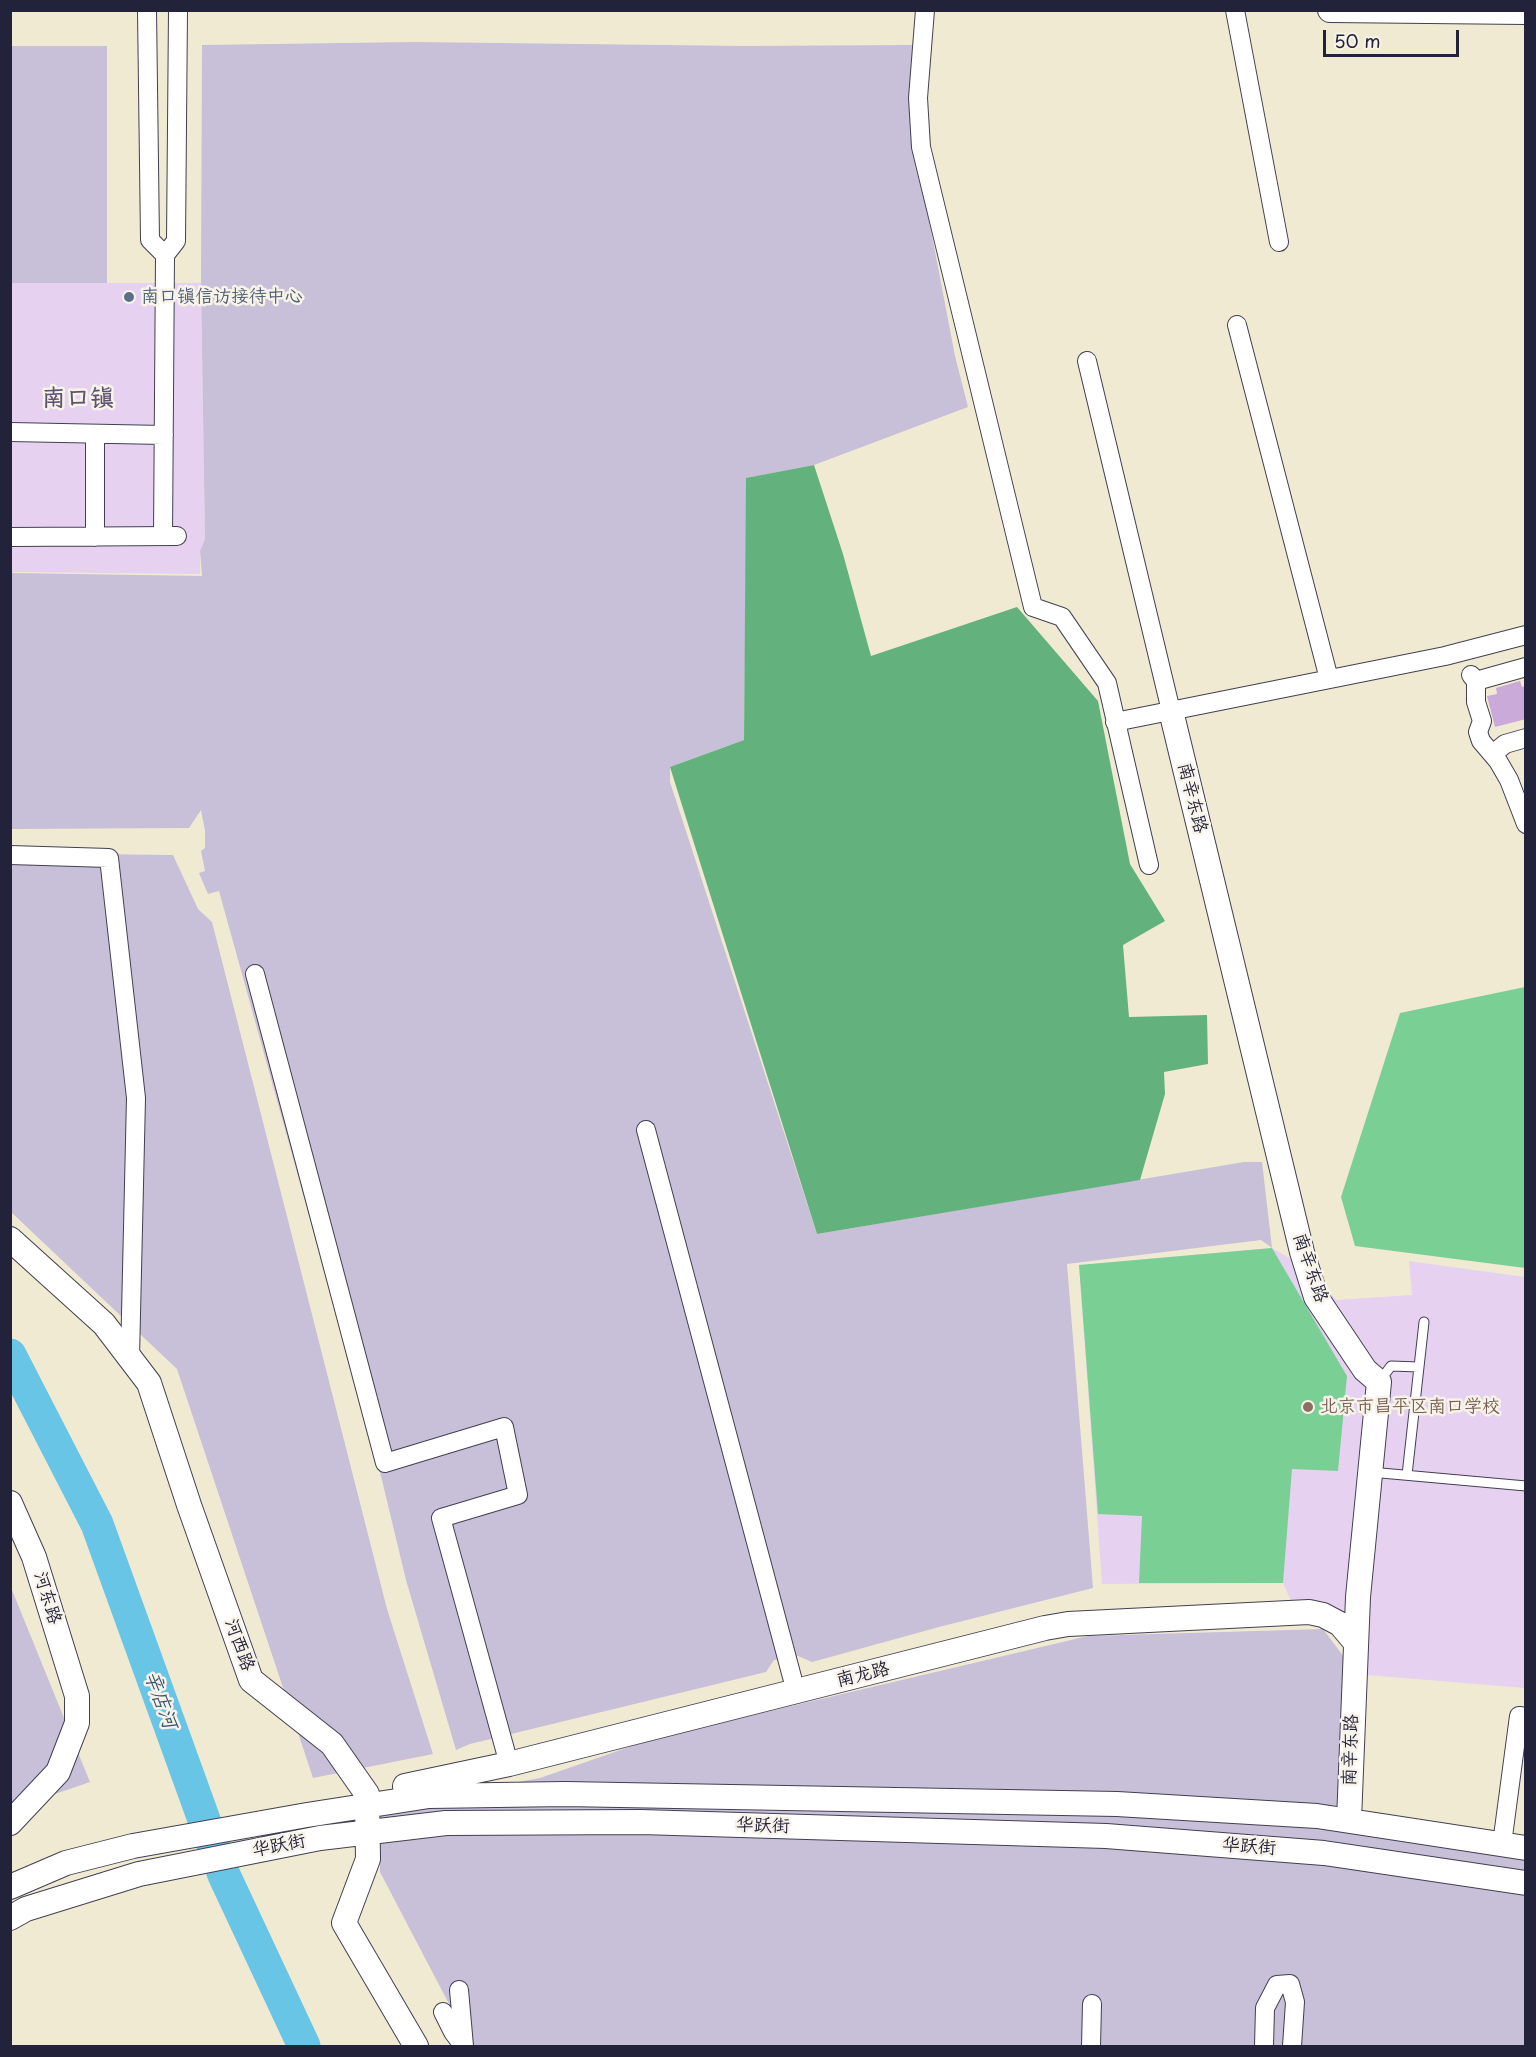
<!DOCTYPE html>
<meta charset="utf-8">
<style>
body{margin:0}
#map{position:relative;width:1536px;height:2057px;overflow:hidden;background:#f0ead3;font-family:"Playpen Sans",sans-serif}
canvas{display:block}
.frame{position:absolute;inset:0;border:12px solid #22223b;pointer-events:none}
.scale{position:absolute;left:1323px;top:30px;width:136px;height:27px;box-sizing:border-box;border:3px solid #22223b;border-top:0;padding-left:8px;font-size:18px;line-height:21px;white-space:nowrap;color:#22223b;-webkit-text-stroke:4px #f7f3e8;paint-order:stroke}
</style>
<div id="map">
<canvas width="1536" height="2057"></canvas>
<div class="frame"></div>
<div class="scale">50 m</div>
</div>
<script>
const context = document.querySelector('canvas').getContext('2d');
context.lineJoin = 'round';
function fillPath(path, color) { context.fillStyle = color; context.fill(path, 'evenodd'); }
const toPath = rows => new Path2D(rows.map(r => 'M' + r).join(''));
function strokePath(path, color, width, dash) { context.strokeStyle = color; context.lineWidth = width; context.lineCap = dash ? 'butt' : 'round'; context.setLineDash(dash || []); context.stroke(path); }
function write(font, color, halo, rows, align = 'center') {
  context.font = font + ' "Playpen Sans","LXGW WenKai TC",sans-serif'; context.lineWidth = 5; context.setLineDash([]); context.textBaseline = 'middle'; context.strokeStyle = halo; context.fillStyle = color; for (const [text, x, y, turn = 0] of rows) {
    context.save(); context.translate(x, y); context.rotate((+turn || 0) * Math.PI / 180); context.textAlign = isNaN(turn) ? turn : align; if (halo) context.strokeText(text, 0, 0); context.fillText(text, 0, 0); context.restore();
  }
}
fillPath(toPath([
 [11,283,201,283,205,539,200,551,200,574,11,572],
 [1272,1248,1291,1259,1337,1300,1412,1295,1409,1261,1525,1277,1525,1688,1367,1675,1350,1614,1291,1601,1283,1583,1102,1584,1079,1265]
]), '#e6d2f0');
fillPath(toPath([
 [415,42,744,46,912,45,912,142,928,215,955,356,968,407,814,465,747,478,744,740,670,767,670,782,817,1234,1244,1162,1262,1162,1272,1248,1261,1240,1067,1264,1093,1588,939,1627,812,1662,798,1656,774,1660,766,1672,470,1744,456,1750,406,1580,381,1476,219,891,208,894,199,873,205,871,201,851,205,848,205,831,201,810,189,828,11,829,11,573,202,576,200,551,205,539,201,283,202,45],
 [10,46,107,46,107,283,11,283],
 [10,853,173,855,198,909,212,922,387,1609,433,1754,313,1778,177,1369,11,1212],
 [10,1585,90,1782,11,1809,10,1809],
 [1323,1629,1344,1657,1341,1812,1525,1836,1525,2046,471,2046,380,1872,379,1808,540,1778,652,1739,1088,1636]
]), '#c8bfd8');
fillPath(toPath([
 [1525,987,1525,1268,1355,1246,1341,1197,1400,1013],
 [1272,1248,1347,1376,1338,1471,1292,1469,1283,1583,1139,1583,1142,1516,1098,1514,1079,1265]
]), '#7ad094');
fillPath(toPath([
 [814,465,843,554,871,656,1017,607,1098,701,1130,864,1165,921,1123,945,1129,1017,1207,1015,1208,1064,1164,1072,1165,1094,1140,1180,817,1234,670,767,744,740,746,478]
]), '#63b27e');
strokePath(toPath([
 [10,1355,97,1524,224,1875,304,2046]
]), '#68c5e6', 33);
fillPath(toPath([
 [1520,681,1522,687,1526,686,1526,719,1495,727,1487,696,1497,694,1496,688]
]), '#caaad8');
const lane = toPath([
 [1379,1382,1391,1366,1419,1367],
 [1370,1472,1526,1486],
 [1407,1475,1424,1322]
]);
const street = toPath([
 [147,10,150,240,165,255],
 [925,10,918,98,921,147,1033,607,1062,617,1107,683,1149,865],
 [1235,10,1279,242],
 [1237,325,1329,679],
 [1087,361,1171,711],
 [10,432,164,435],
 [95,434,95,537],
 [163,536,165,255,176,241,178,10],
 [10,537,177,536],
 [1471,675,1476,681,1476,702,1482,721,1478,732,1481,741,1498,761,1509,780,1526,824],
 [1476,681,1526,667],
 [1115,722,1445,656,1526,635],
 [1493,754,1505,744,1526,738],
 [10,855,109,858,136,1098,130,1357],
 [255,974,385,1463,504,1427,518,1495,441,1518,509,1764],
 [646,1130,796,1692],
 [1502,1844,1519,1716,1526,1717],
 [459,1990,464,2046],
 [443,2012,453,2032,462,2044],
 [1091,2046,1092,2004],
 [1264,2046,1265,2008,1277,1985,1290,1984,1295,2002,1292,2046]
]);
const secondary = toPath([
 [1330,10,1526,12],
 [1171,711,1302,1252,1316,1297,1365,1370,1379,1382,1358,1597,1349,1820],
 [10,1239,104,1324,149,1383,189,1505,251,1680,332,1744,367,1794,368,1859,344,1923,416,2046],
 [10,1503,34,1557,77,1696,77,1723,58,1772,10,1823],
 [405,1786,509,1764,1045,1628,1068,1624,1309,1612,1323,1615,1340,1624,1356,1643],
 [10,1887,66,1863,133,1846,307,1815,429,1796,565,1794,1117,1804,1317,1816,1526,1848],
 [10,1918,26,1909,139,1874,320,1838,446,1823,641,1822,1106,1836,1324,1853,1526,1883]
]);
strokePath(lane, '#414052', 11);
strokePath(street, '#414052', 20);
strokePath(secondary, '#414052', 26);
strokePath(lane, '#fff', 9);
strokePath(street, '#fff', 18);
strokePath(secondary, '#fff', 24);
for (const [x, y, r, color] of [
 [129,297,6,"#5c6f8a"],
 [1308,1407,6,"#8d6e63"]
]) { const dot = new Path2D(); dot.arc(x, y, r, 0, 2 * Math.PI); context.fillStyle = color; context.fill(dot); strokePath(dot, '#f7f3e8', 2); }
write('18px', '#4e5e75', '#f7f3e8', [
 ["南口镇信访接待中心",141,297]
], 'left');
write('18px', '#22223b', '#f7f3e8', [
 ["南辛东路",1192,798,76],
 ["南辛东路",1310,1268,71],
 ["河东路",47,1598,73],
 ["河西路",239,1645,70],
 ["南龙路",863,1675,-14],
 ["南辛东路",1351,1750,-88],
 ["华跃街",763,1826,2],
 ["华跃街",279,1846,-11],
 ["华跃街",1249,1847,4]
]);
write('18px', '#785e54', '#f7f3e8', [
 ["北京市昌平区南口学校",1320,1407]
], 'left');
write('italic 20px', '#37536e', '#f7f3e8', [
 ["辛店河",160,1700,70]
]);
write('bold 24px', '#5d5272', '#f7f3e8', [
 ["南口镇",78,399]
]);
</script>
